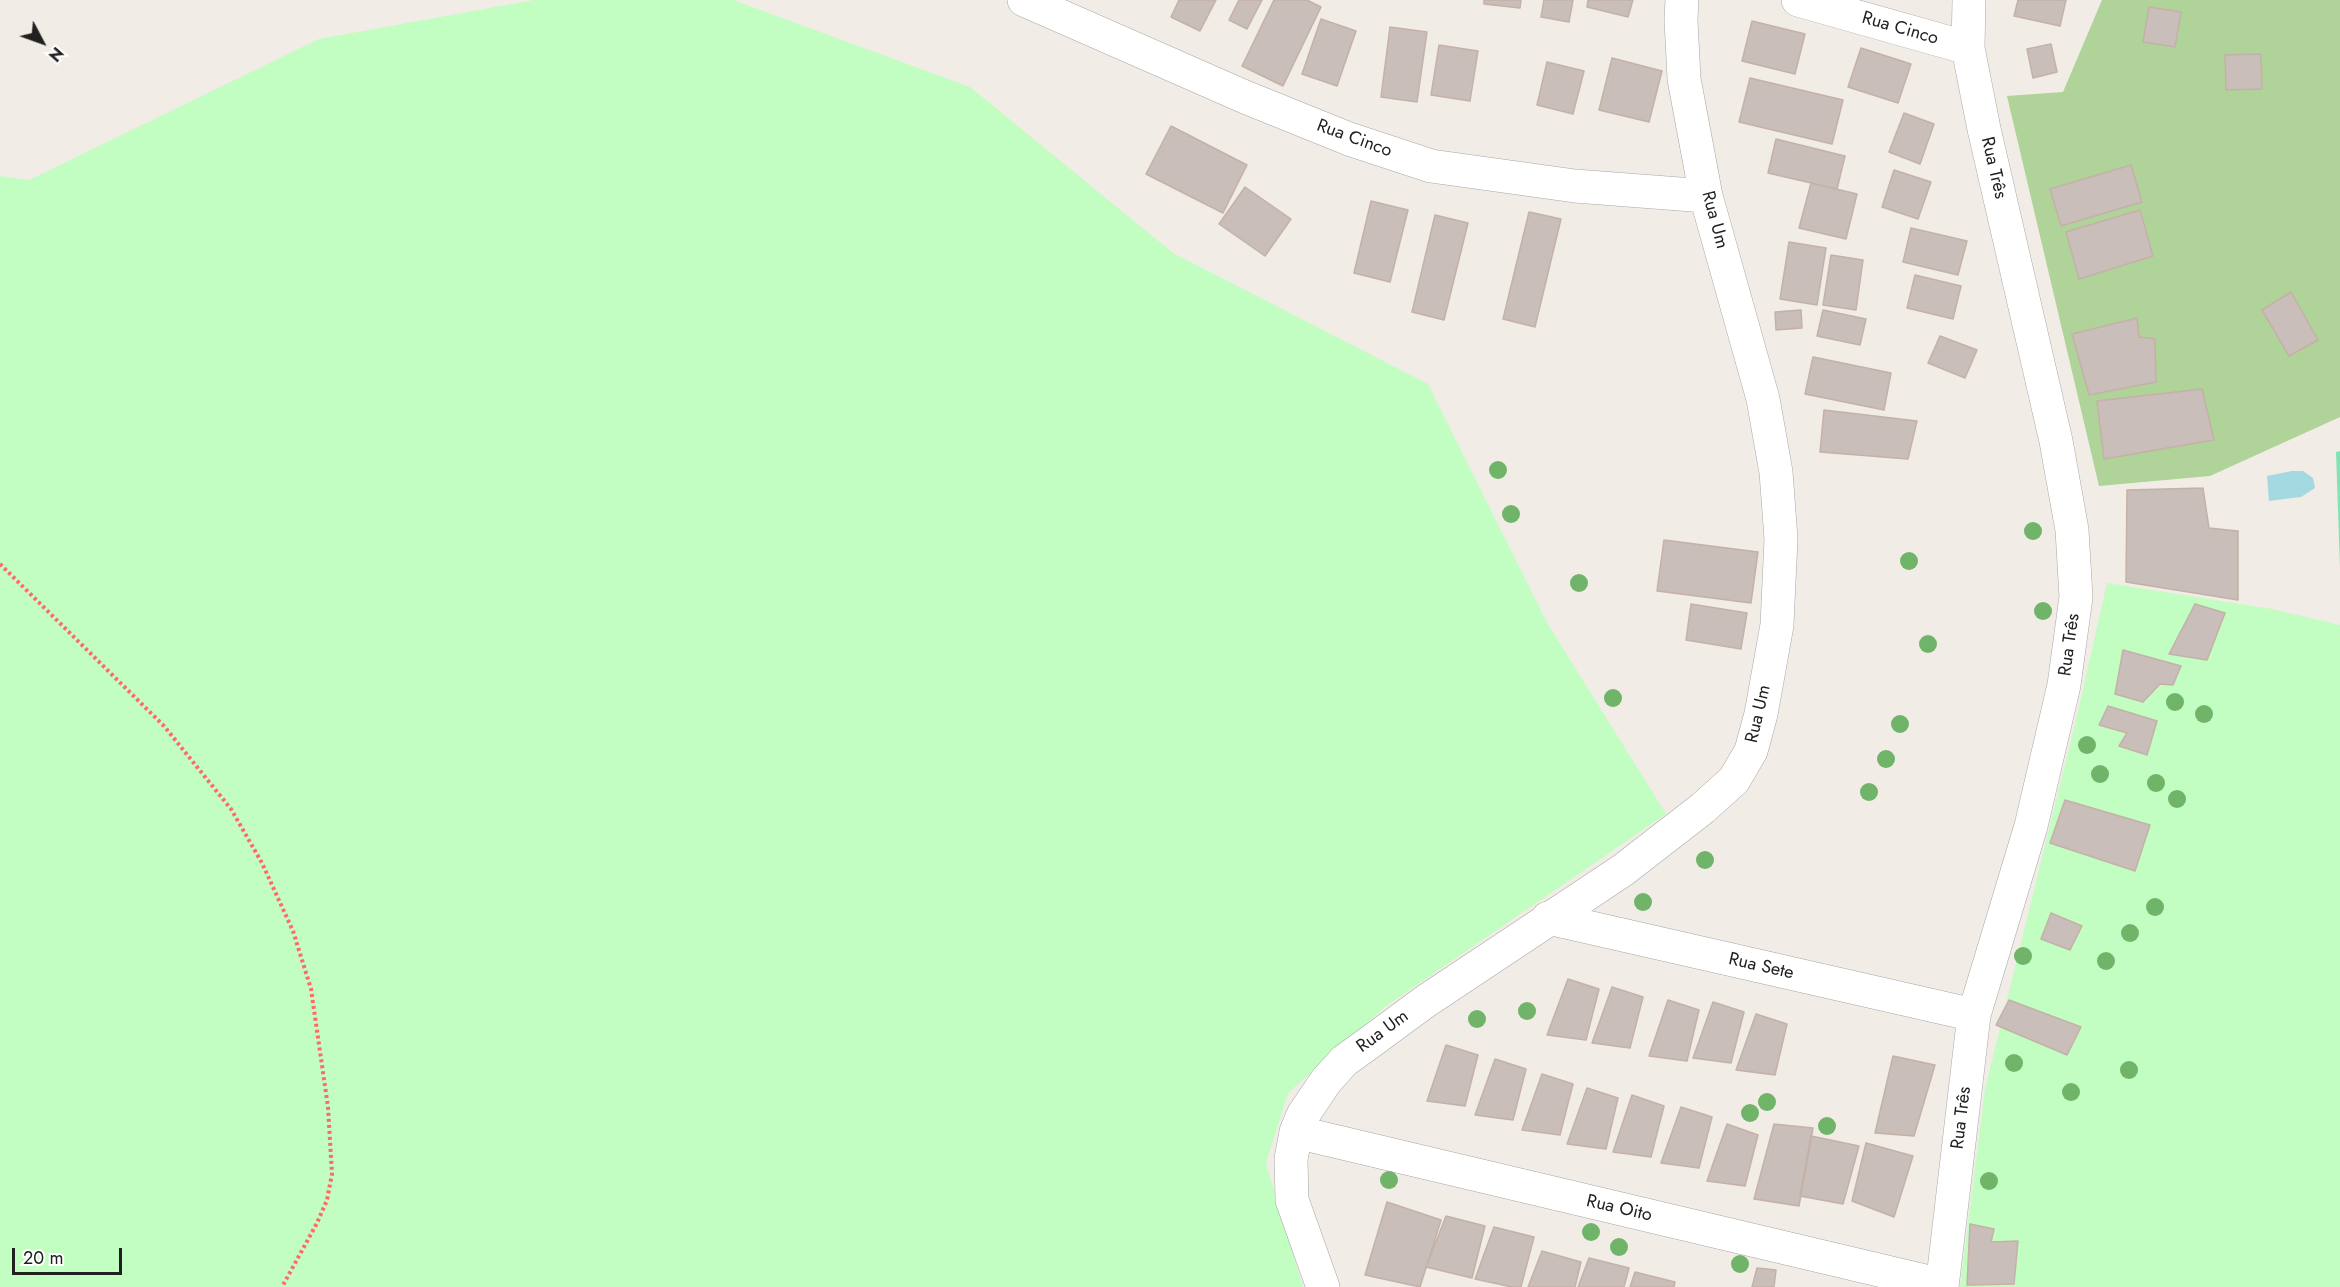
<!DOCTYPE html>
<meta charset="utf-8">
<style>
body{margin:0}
#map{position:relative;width:2340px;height:1287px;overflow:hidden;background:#f1ece6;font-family:Jost,sans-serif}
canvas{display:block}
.north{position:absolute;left:12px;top:12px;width:60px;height:60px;-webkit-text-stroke:4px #fff;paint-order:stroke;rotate:131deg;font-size:16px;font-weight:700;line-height:24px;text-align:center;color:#202020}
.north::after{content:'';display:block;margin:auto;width:21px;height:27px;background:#202020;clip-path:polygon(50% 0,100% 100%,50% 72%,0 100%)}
.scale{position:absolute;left:12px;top:1248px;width:110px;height:27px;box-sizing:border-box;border:3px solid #202020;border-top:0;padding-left:8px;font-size:18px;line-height:21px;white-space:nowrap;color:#202020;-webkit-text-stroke:4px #fff;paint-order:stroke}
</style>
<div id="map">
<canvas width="2340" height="1287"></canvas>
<div class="north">N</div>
<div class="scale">20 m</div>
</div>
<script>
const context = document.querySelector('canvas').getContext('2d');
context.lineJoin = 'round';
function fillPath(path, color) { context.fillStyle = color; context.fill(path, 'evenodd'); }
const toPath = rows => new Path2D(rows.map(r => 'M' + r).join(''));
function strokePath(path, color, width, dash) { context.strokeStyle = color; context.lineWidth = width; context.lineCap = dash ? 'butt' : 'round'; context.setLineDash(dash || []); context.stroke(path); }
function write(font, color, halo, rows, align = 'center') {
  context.font = font + ' Jost,sans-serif'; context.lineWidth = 4.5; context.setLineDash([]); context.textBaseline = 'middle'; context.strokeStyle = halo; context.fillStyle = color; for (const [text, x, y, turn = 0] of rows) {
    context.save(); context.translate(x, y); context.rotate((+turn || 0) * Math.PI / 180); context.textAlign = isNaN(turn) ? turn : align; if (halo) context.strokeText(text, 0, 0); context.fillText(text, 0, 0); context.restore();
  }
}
fillPath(toPath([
 [2102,0,2340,0,2340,417,2210,476,2099,486,2007,96,2063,92]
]), '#afd398');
fillPath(toPath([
 [534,0,733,0,970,87,1173,253,1428,384,1546,621,1666,814,1386,1006,1288,1093,1266,1163,1303,1287,0,1287,0,176,29,180,319,39],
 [2107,583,2272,609,2340,625,2340,1287,1960,1287,1985,1089,2076,720]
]), '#c2fdc1');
fillPath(toPath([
 [2340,451,2340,568,2336,452]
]), '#7fe4b3');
fillPath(toPath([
 [2292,471,2303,471,2313,478,2315,488,2301,497,2269,501,2267,476]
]), '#a4d9e1');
const building = toPath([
 [1179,0,1216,0,1200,31,1171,17,1179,0],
 [1239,0,1262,0,1247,29,1229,20,1239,0],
 [1274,0,1307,0,1321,7,1283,86,1242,66,1274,0],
 [1484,0,1521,0,1520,8,1484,4,1484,0],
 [1544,0,1573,0,1569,22,1541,17,1544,0],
 [1588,0,1633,0,1628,17,1587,7,1588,0],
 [2018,0,2066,0,2060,26,2014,16,2018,0],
 [2149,7,2181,12,2175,47,2143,42,2149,7],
 [1321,19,1356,31,1337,86,1302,74,1321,19],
 [1752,21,1805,34,1795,74,1742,61,1752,21],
 [1390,27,1427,32,1417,102,1381,97,1390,27],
 [2051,44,2057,72,2033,78,2027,49,2051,44],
 [1439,45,1478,51,1470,101,1431,95,1439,45],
 [1861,48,1911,64,1898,103,1848,87,1861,48],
 [2261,54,2262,89,2226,90,2225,55,2261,54],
 [1612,58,1662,71,1649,122,1599,110,1612,58],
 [1547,62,1584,71,1573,114,1537,105,1547,62],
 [1750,78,1843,100,1832,144,1739,122,1750,78],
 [1904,113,1934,124,1920,164,1889,152,1904,113],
 [1171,126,1247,165,1223,213,1146,174,1171,126],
 [1776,139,1845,156,1837,189,1768,173,1776,139],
 [2131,165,2142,202,2061,226,2050,189,2131,165],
 [1894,170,1931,182,1918,219,1882,207,1894,170],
 [1811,183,1857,194,1846,239,1799,228,1811,183],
 [1245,187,1291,219,1265,256,1219,224,1245,187],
 [1371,201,1408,210,1390,282,1354,273,1371,201],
 [2140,210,2153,256,2079,279,2066,232,2140,210],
 [1529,212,1561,219,1535,327,1503,319,1529,212],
 [1435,215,1468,223,1444,320,1412,312,1435,215],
 [1911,228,1967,241,1958,275,1903,262,1911,228],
 [1789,242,1826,248,1817,305,1780,299,1789,242],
 [1831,255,1863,260,1856,310,1823,305,1831,255],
 [1915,275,1961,286,1953,319,1907,308,1915,275],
 [2291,292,2318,340,2289,356,2262,310,2291,292],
 [1801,310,1802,328,1776,330,1775,312,1801,310],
 [1823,310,1866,319,1860,345,1817,336,1823,310],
 [2137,318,2139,337,2155,339,2156,382,2089,395,2072,334,2137,318],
 [1940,336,1977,350,1965,378,1928,363,1940,336],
 [1813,357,1891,373,1884,410,1805,394,1813,357],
 [2202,389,2214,440,2104,459,2097,401,2202,389],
 [1824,410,1917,421,1908,459,1820,452,1824,410],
 [2203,488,2209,528,2238,531,2238,600,2126,582,2127,490,2203,488],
 [1664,540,1758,552,1751,603,1657,591,1664,540],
 [1691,604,1747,613,1741,649,1686,640,1691,604],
 [2195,604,2225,613,2207,660,2169,654,2195,604],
 [2123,650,2181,666,2173,685,2160,684,2143,702,2115,694,2123,650],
 [2108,706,2157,721,2147,755,2119,746,2127,733,2099,725,2108,706],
 [2065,800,2150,825,2135,871,2050,843,2065,800],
 [2051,913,2082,926,2070,950,2041,939,2051,913],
 [1568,979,1599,989,1586,1040,1547,1035,1568,979],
 [1612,987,1643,997,1630,1048,1592,1043,1612,987],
 [1668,1000,1699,1010,1687,1061,1649,1056,1668,1000],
 [2009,1000,2081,1027,2067,1055,1996,1025,2009,1000],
 [1713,1002,1744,1012,1731,1063,1693,1058,1713,1002],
 [1756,1014,1787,1024,1775,1075,1736,1070,1756,1014],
 [1446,1045,1478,1055,1465,1106,1427,1101,1446,1045],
 [1893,1056,1935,1065,1914,1136,1875,1133,1893,1056],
 [1495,1059,1526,1069,1513,1120,1475,1115,1495,1059],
 [1542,1074,1573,1084,1560,1135,1522,1130,1542,1074],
 [1587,1088,1618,1098,1606,1149,1567,1144,1587,1088],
 [1632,1095,1664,1106,1651,1157,1613,1152,1632,1095],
 [1681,1107,1712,1117,1699,1168,1661,1163,1681,1107],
 [1727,1124,1758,1135,1745,1186,1707,1181,1727,1124],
 [1774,1124,1813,1128,1799,1206,1754,1199,1774,1124],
 [1811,1136,1859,1146,1843,1204,1800,1196,1811,1136],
 [1866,1143,1913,1156,1894,1217,1852,1201,1866,1143],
 [1387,1202,1441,1220,1420,1287,1365,1275,1387,1202],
 [1446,1216,1485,1226,1472,1278,1426,1267,1446,1216],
 [1970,1224,1994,1229,1991,1242,2018,1241,2014,1284,1967,1285,1970,1224],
 [1494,1227,1534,1237,1521,1287,1512,1287,1475,1279,1494,1227],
 [1542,1251,1581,1262,1575,1287,1528,1287,1542,1251],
 [1589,1258,1629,1268,1624,1287,1578,1287,1589,1258],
 [1757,1268,1776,1270,1774,1287,1752,1287,1757,1268],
 [1635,1272,1675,1282,1674,1287,1630,1287,1635,1272]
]);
fillPath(building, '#c9beb9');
strokePath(building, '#c4b1a7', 1.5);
const minor = toPath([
 [1024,0,1245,97,1349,139,1431,166,1575,186,1706,196],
 [1798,0,1968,48],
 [1548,918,1974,1015],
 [1296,1132,1942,1285],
 [1323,1287,1292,1200,1291,1159,1296,1132,1303,1115,1326,1081,1344,1061,1373,1040,1426,1001,1623,870,1703,808,1734,780,1751,751,1761,714,1777,625,1781,539,1776,472,1763,399,1706,196,1684,79,1681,20,1682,0],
 [1942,1287,1974,1015,2031,826,2064,685,2076,597,2072,530,2056,441,1984,129,1968,48,1969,0]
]);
strokePath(minor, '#a7a7a7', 34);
strokePath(toPath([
 [0,564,164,726,231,809,262,863,293,931,311,989,328,1107,332,1174,327,1200,317,1223,282,1287]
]), '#ff6969', 4, [3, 3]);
strokePath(minor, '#fff', 33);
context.fillStyle = '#70b46a';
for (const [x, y] of [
 [1498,470],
 [1511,514],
 [2033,531],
 [1909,561],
 [1579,583],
 [2043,611],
 [1928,644],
 [1613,698],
 [2175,702],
 [2204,714],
 [1900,724],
 [2087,745],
 [1886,759],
 [2100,774],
 [2156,783],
 [1869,792],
 [2177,799],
 [1705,860],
 [1643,902],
 [2155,907],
 [2130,933],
 [2023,956],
 [2106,961],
 [1527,1011],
 [1477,1019],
 [2014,1063],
 [2129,1070],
 [2071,1092],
 [1767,1102],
 [1750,1113],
 [1827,1126],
 [1389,1180],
 [1989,1181],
 [1591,1232],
 [1619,1247],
 [1740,1264]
]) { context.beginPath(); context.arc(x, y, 9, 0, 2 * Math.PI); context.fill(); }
write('18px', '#202020', '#fff', [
 ["Rua Cinco",1900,29,16],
 ["Rua Cinco",1354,139,20],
 ["Rua Três",1993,168,77],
 ["Rua Um",1714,220,75],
 ["Rua Três",2070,645,-82],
 ["Rua Um",1759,714,-77],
 ["Rua Sete",1761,967,13],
 ["Rua Um",1383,1032,-36],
 ["Rua Três",1962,1118,-83],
 ["Rua Oito",1619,1209,13]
]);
</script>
